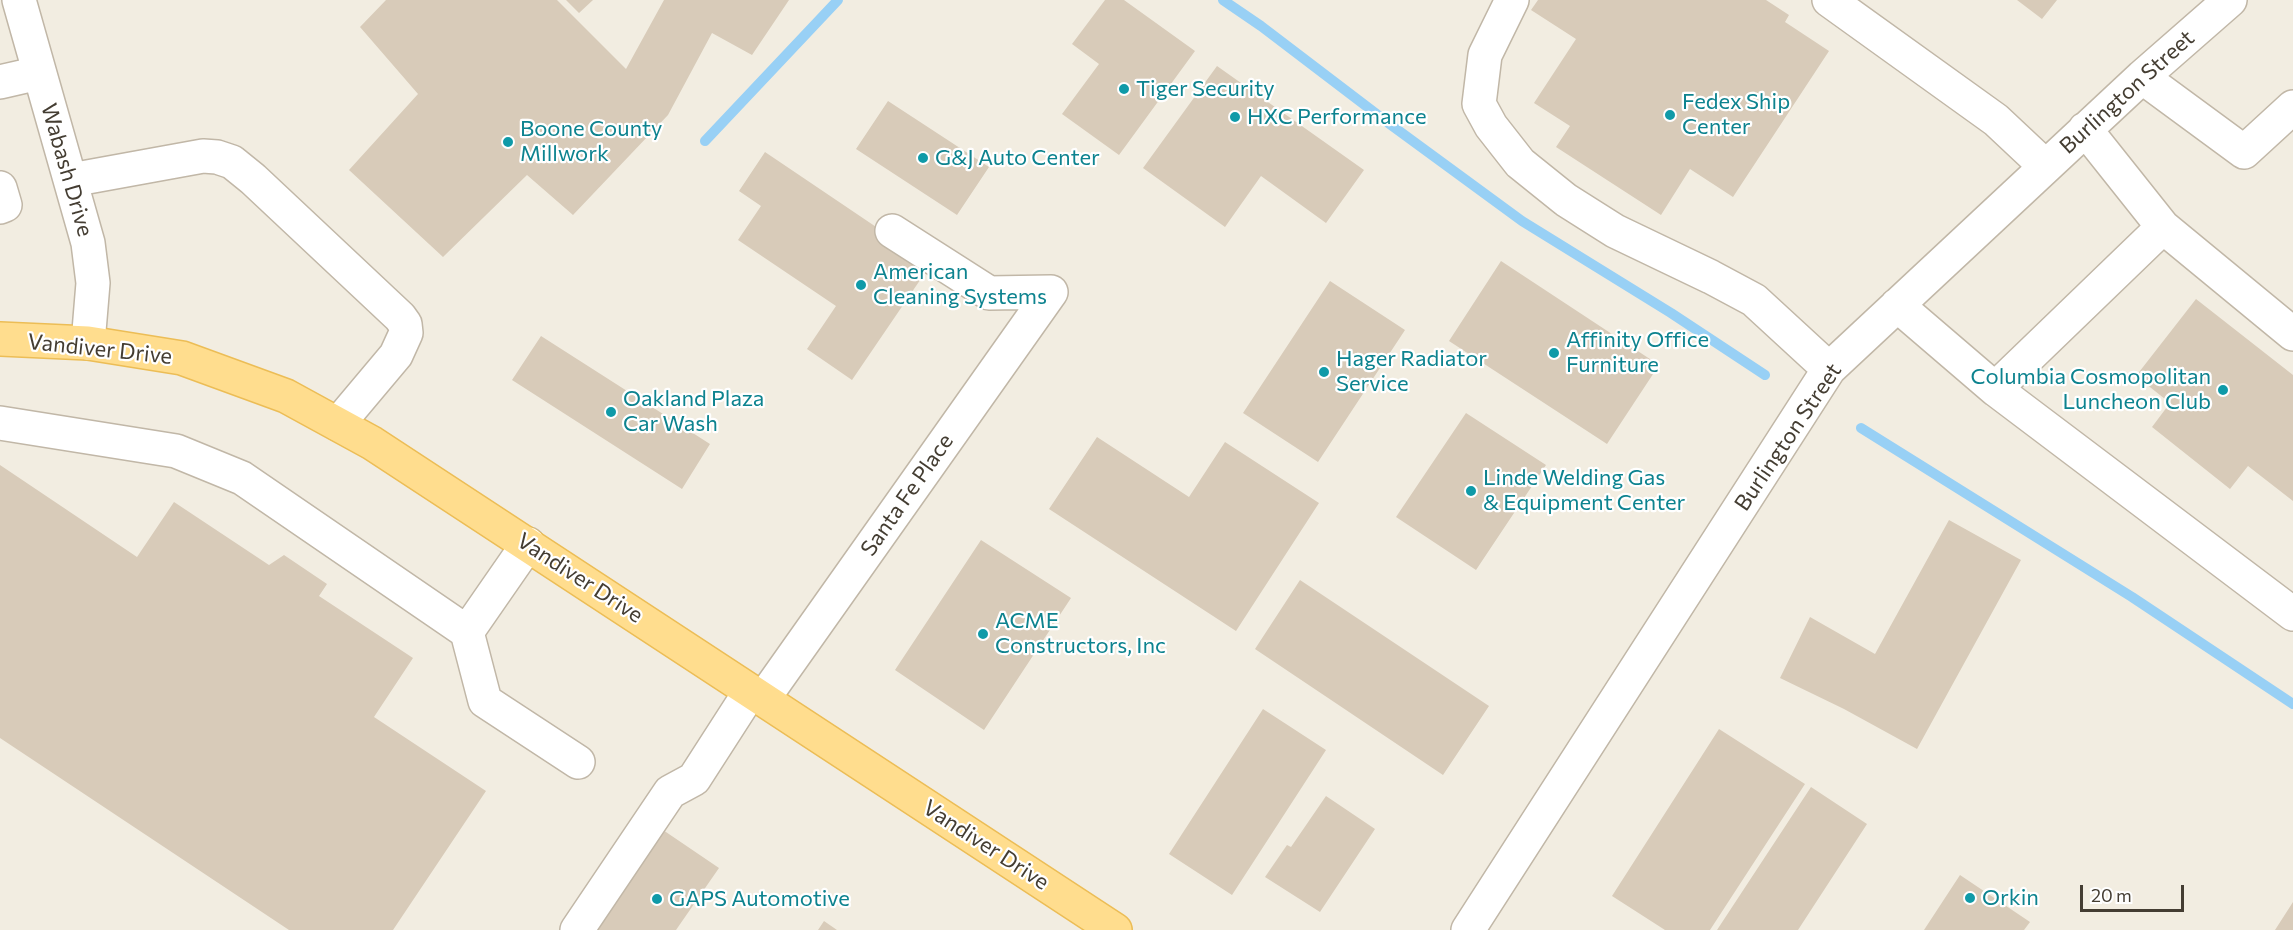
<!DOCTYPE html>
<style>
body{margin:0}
#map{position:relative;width:2293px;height:930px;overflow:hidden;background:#f2ede1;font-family:Commissioner,sans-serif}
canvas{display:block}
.scale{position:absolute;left:2080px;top:885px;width:104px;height:27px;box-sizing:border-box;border:3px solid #443d32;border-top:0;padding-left:8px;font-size:18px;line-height:21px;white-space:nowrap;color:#443d32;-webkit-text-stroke:4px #fff;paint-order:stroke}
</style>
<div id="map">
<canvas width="2293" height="930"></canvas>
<div class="scale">20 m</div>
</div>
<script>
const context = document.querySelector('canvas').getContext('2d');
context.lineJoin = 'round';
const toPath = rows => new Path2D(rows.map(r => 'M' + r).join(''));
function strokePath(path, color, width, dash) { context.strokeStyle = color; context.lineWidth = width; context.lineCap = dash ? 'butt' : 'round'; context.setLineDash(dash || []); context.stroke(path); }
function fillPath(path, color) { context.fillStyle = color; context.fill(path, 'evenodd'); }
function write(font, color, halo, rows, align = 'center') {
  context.font = font + ' Commissioner,sans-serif'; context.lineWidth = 4.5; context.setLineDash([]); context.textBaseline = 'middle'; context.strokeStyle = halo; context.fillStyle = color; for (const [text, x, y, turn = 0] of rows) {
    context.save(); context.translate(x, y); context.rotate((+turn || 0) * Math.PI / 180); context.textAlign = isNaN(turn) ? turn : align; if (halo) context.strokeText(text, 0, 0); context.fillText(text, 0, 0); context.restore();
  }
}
strokePath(toPath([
 [1223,0,1261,26,1391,125,1522,221,1671,313,1765,375],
 [705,141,838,0],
 [1861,428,2132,597,2293,704]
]), '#98d0f5', 10);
fillPath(toPath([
 [386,0,557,0,626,69,664,0,789,0,752,55,712,33,668,115,573,215,527,175,443,257,349,170,418,94,360,27],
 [566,0,593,0,579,13],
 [1105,0,1124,0,1195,51,1119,155,1062,114,1099,64,1072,44],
 [1538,0,1766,0,1789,15,1785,22,1829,51,1733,197,1690,169,1661,215,1556,147,1570,126,1534,103,1576,39,1531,10],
 [2017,0,2057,0,2042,19],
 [1217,66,1364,170,1326,223,1261,176,1225,227,1143,168],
 [888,101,989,167,957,215,856,149],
 [765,152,931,264,852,380,807,349,836,306,738,240,761,206,739,191],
 [1501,261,1659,365,1607,444,1449,341],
 [1330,281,1405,330,1318,462,1243,413],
 [2196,299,2293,375,2293,501,2248,466,2230,489,2152,427,2170,403,2136,376],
 [541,336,710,444,682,489,512,380],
 [1466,413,1546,465,1476,570,1396,517],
 [1097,437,1189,497,1225,442,1319,503,1236,631,1049,509],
 [0,465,137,557,174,502,269,565,284,555,327,584,319,596,413,658,374,717,486,791,393,930,289,930,0,738],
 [1949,520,2021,560,1917,749,1844,709,1780,678,1810,617,1875,654],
 [981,540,1071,598,984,730,895,670],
 [1300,580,1489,706,1443,775,1255,649],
 [1263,709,1326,750,1232,895,1169,854],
 [1719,729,1805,784,1710,930,1665,930,1612,896],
 [1811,787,1867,824,1798,930,1717,930],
 [1326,796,1375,829,1320,912,1265,877,1287,845,1291,847],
 [663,830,719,868,676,930,595,930],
 [1960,875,2030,922,2024,930,1924,930],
 [2293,902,2293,930,2275,930],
 [824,921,837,930,818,930]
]), '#d8cbb9');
const minor = toPath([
 [19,0,88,243,93,283,88,343],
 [1512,0,1485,55,1479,104,1491,126,1520,163,1566,200,1615,231,1711,277,1754,300,1829,369],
 [1829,0,1996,120,2045,166],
 [2142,77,2244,152,2293,107],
 [0,82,39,73],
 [71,180,203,156,217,157,232,162,253,179,400,317,405,324,406,333,396,355,338,424],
 [0,188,5,205,0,207],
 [2163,227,2293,334],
 [892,231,989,293,1051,292],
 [1897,305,1995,389,2163,227,2085,129],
 [1995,389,2293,614],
 [0,423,176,451,242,478,467,632,528,544],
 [467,632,485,701,578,762],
 [763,699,1051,292],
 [577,930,670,792,694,779,750,692],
 [1468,930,1829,369,2142,77,2230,0]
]);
const major = toPath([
 [0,339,88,343,182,358,286,396,372,443,1115,930]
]);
strokePath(minor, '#c1b7a7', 36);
strokePath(major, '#ecbd56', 36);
strokePath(minor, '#fff', 33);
strokePath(major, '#ffdd8e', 33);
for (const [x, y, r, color] of [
 [1124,89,6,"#0f9aa8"],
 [1670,115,6,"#0f9aa8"],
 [1235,117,6,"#0f9aa8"],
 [508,142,6,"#0f9aa8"],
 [923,158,6,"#0f9aa8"],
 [861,285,6,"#0f9aa8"],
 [1554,353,6,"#0f9aa8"],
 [1324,372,6,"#0f9aa8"],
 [2223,390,6,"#0f9aa8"],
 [611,412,6,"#0f9aa8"],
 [1471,491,6,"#0f9aa8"],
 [983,634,6,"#0f9aa8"],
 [1970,898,6,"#0f9aa8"],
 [657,899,6,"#0f9aa8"]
]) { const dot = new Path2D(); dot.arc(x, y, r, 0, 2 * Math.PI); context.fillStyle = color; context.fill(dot); strokePath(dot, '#fff', 2); }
write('22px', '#0d838f', '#fff', [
 ["Tiger Security",1136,89],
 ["Fedex Ship",1682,102],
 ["Center",1682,127],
 ["HXC Performance",1247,117],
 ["Boone County",520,129],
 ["Millwork",520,154],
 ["G&J Auto Center",935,158],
 ["American",873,272],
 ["Cleaning Systems",873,297],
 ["Affinity Office",1566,340],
 ["Furniture",1566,365],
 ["Hager Radiator",1336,359],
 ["Service",1336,384],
 ["Columbia Cosmopolitan",2211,377,"right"],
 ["Luncheon Club",2211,402,"right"],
 ["Oakland Plaza",623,399],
 ["Car Wash",623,424],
 ["Linde Welding Gas",1483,478],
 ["& Equipment Center",1483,503],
 ["ACME",995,621],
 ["Constructors, Inc",995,646],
 ["Orkin",1982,898],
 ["GAPS Automotive",669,899]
], 'left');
write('22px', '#443d32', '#fff', [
 ["Burlington Street",2127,92,-42],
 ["Wabash Drive",67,170,74],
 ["Vandiver Drive",100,349,6],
 ["Burlington Street",1788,437,-56],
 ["Santa Fe Place",907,495,-55],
 ["Vandiver Drive",580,578,33],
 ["Vandiver Drive",986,845,33]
]);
</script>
